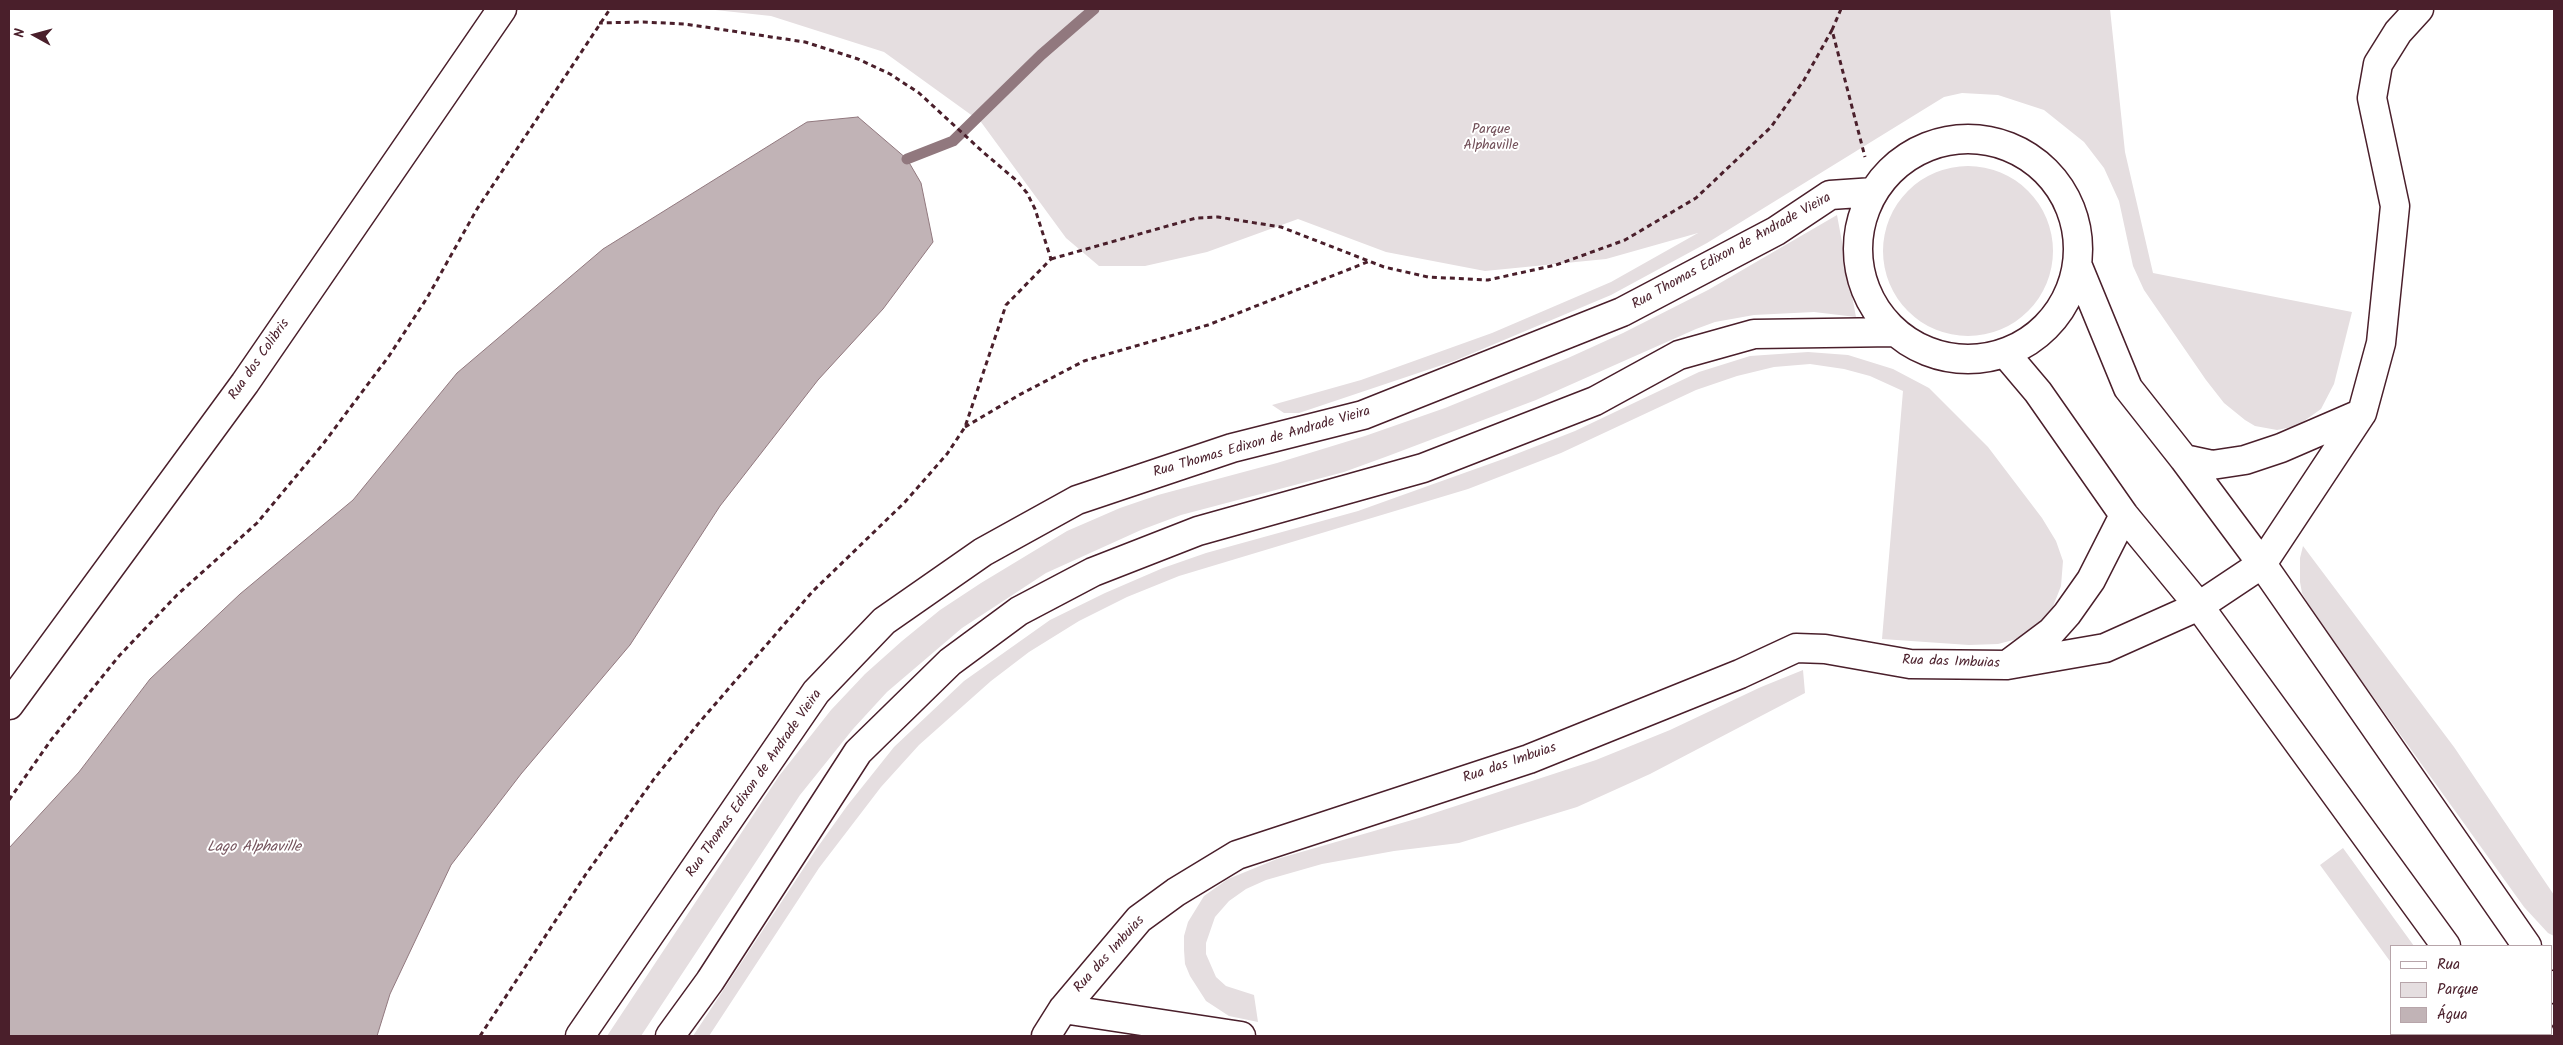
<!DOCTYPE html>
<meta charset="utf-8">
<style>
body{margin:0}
#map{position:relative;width:2563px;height:1045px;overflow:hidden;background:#fff;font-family:Kalam,sans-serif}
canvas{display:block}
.frame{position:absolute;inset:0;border:10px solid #4a1f2b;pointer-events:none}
.legend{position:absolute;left:2390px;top:945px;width:162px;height:90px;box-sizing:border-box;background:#fff;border:1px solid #b7a5aa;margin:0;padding:6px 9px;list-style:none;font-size:15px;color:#4a1f2b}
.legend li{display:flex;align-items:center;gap:10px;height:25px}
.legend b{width:25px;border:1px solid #b7a5aa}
.north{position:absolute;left:10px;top:10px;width:50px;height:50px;-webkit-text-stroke:4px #fff;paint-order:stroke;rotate:277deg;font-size:14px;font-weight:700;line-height:20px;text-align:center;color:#4a1f2b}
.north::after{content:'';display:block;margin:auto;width:18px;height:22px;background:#4a1f2b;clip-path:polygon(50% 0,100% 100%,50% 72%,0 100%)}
</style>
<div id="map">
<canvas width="2563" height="1045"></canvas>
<div class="frame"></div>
<ul class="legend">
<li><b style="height:6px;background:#fff"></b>Rua</li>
<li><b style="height:14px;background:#e5dee0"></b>Parque</li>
<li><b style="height:14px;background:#c1b3b6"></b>Água</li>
</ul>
<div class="north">N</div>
</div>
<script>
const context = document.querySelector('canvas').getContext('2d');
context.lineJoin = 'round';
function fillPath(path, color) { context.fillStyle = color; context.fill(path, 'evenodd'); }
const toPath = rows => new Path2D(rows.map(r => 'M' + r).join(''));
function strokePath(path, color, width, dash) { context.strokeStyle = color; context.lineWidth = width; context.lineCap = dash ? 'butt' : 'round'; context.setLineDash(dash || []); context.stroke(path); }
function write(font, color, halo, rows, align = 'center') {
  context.font = font + ' Kalam,sans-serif'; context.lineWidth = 4; context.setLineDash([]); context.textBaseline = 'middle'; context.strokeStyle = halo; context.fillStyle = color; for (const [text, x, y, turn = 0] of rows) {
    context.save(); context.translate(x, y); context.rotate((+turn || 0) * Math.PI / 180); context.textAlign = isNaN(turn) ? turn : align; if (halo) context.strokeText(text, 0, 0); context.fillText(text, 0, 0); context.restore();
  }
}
fillPath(toPath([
 [706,9,2110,9,2125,152,2153,273,2352,312,2334,384,2321,409,2297,426,2277,430,2255,426,2245,420,2224,403,2206,380,2144,290,2133,266,2119,201,2104,168,2084,142,2044,110,1998,95,1962,93,1944,97,1707,243,1611,295,1454,361,1299,413,1284,413,1272,405,1361,380,1492,333,1611,282,1698,233,1606,259,1485,271,1386,252,1298,219,1207,252,1145,266,1099,266,1066,238,981,122,884,52,771,16],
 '1883 251a85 85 0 1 1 170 0a85 85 0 1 1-170 0Z',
 [1837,215,1856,317,1814,312,1754,315,1715,322,1696,329,1536,400,1388,456,1344,472,1181,515,1141,530,1046,573,962,628,887,692,853,729,800,795,641,1036,607,1036,779,776,831,710,865,674,902,641,940,610,981,583,1067,531,1120,508,1158,495,1277,463,1365,436,1445,408,1568,358,1623,333,1708,290],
 [1808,352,1848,355,1893,369,1929,388,1988,447,2042,518,2056,541,2063,561,2061,586,2052,609,2037,627,2017,639,1998,644,1969,645,1882,639,1903,391,1870,376,1844,369,1810,364,1774,367,1737,376,1696,390,1561,453,1468,489,1179,576,1127,597,1079,621,1029,652,991,681,919,745,881,787,819,868,709,1036,693,1036,817,848,847,806,894,747,964,681,1050,620,1105,593,1163,568,1206,553,1358,511,1506,458,1575,431,1699,372,1750,356],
 [2303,546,2454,747,2554,895,2554,936,2548,933,2524,907,2313,613,2302,593,2300,582,2300,558],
 [1803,670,1805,693,1650,774,1577,807,1459,843,1394,851,1322,864,1266,880,1246,889,1229,901,1215,917,1206,943,1206,954,1216,977,1226,986,1254,995,1258,1022,1229,1016,1206,1001,1190,976,1185,964,1184,950,1184,936,1188,922,1204,896,1228,879,1277,859,1419,818,1596,760,1670,730,1761,687],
 [2343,848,2414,946,2392,946,2392,964,2320,865]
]), '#e5dee0');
const water = toPath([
 [858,117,907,159,921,183,933,242,883,309,818,380,720,506,630,645,521,774,451,865,390,994,377,1036,9,1036,9,848,79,772,150,679,240,594,353,500,457,373,603,249,807,122,858,117]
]);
fillPath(water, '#c1b3b6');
strokePath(water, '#91787e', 1);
strokePath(toPath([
 [907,159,953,141,1041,55,1094,9]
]), '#91787e', 11);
const street = toPath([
 '1858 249a110 110 0 1 1 220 0a110 110 0 1 1-220 0Z',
 [2077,264,2128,388,2184,459,2262,564,2527,946],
 [2005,353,2038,392,2124,515,2199,606,2446,946],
 [2184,459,2212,465,2245,460,2281,448,2362,413],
 [2011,662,2051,632,2067,614,2091,580,2124,515],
 [9,705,245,383,502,9],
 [2552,985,2554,989],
 [1063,1009,1241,1036],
 [2509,1034,2511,1036],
 [580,1036,816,692,884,621,983,552,1077,500,1232,448,1363,415,1622,312,1776,231,1830,195,1874,192],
 [670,1036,710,981,858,752,950,662,1019,611,1093,572,1198,531,1423,468,1595,401,1679,355,1754,334,1895,332],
 [1046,1036,1063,1009,1139,919,1176,892,1237,855,1529,759,1740,674,1796,648,1825,649,1910,664,2007,665,2105,648,2199,606,2262,564,2362,413,2381,343,2395,206,2372,98,2378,64,2398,32,2419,9],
 [2534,1036,2540,1034]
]);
strokePath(street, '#4a1f2b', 31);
strokePath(toPath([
 [1841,9,1832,30,1865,157],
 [1051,259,1196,218,1218,217,1281,227,1384,267,1428,277,1488,280,1556,265,1625,240,1696,198,1771,127,1804,80,1832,30],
 [965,427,1019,395,1084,361,1208,325,1370,261],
 [9,800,51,740,119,656,177,595,257,523,323,444,389,356,427,298,477,209,610,9],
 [480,1036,586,874,654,779,698,724,813,591,904,503,947,454,965,427,1006,305,1051,259,1035,209,1027,193,1017,181,983,152,919,93,890,74,858,59,805,42,685,24,643,22,599,23]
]), '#4a1f2b', 3, [5, 4]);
strokePath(street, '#fff', 28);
write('14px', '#714f58', '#fff', [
 ["Parque",1491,131],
 ["Alphaville",1491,147]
]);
write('14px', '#4a1f2b', '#fff', [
 ["Rua Thomas Edixon de Andrade Vieira",1732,252,-29],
 ["Rua dos Colibris",260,360,-55],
 ["Rua Thomas Edixon de Andrade Vieira",1262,443,-16],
 ["Rua das Imbuias",1951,663,2],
 ["Rua das Imbuias",1510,764,-19],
 ["Rua Thomas Edixon de Andrade Vieira",755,784,-55],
 ["Rua das Imbuias",1110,955,-48]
]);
write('italic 15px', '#74535c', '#fff', [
 ["Lago Alphaville",254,848]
]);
</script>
